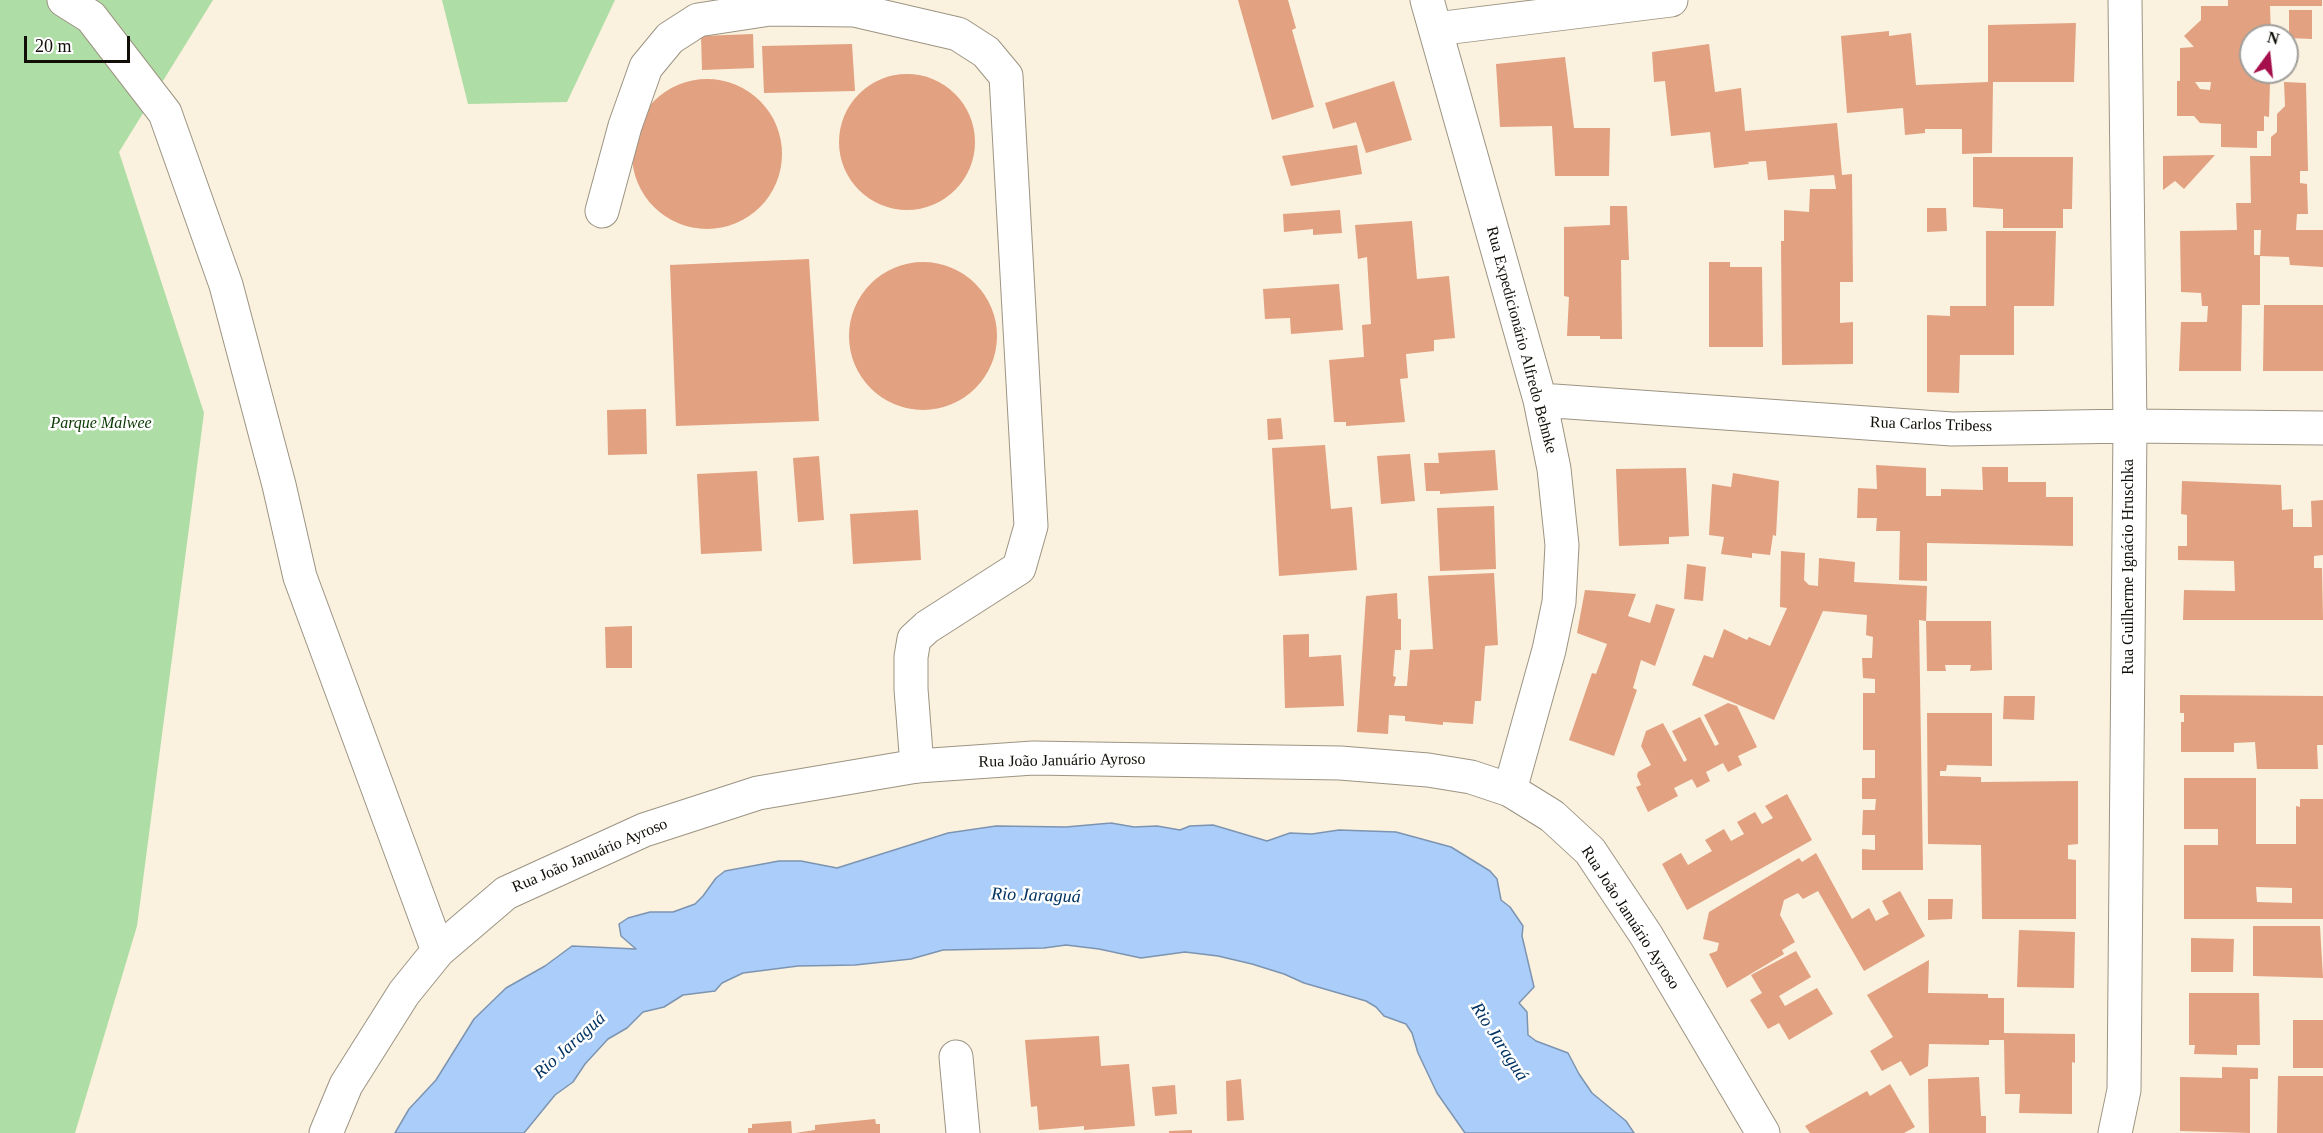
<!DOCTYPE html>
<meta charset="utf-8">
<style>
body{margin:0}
#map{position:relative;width:2323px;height:1133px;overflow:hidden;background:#faf1de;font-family:Georgia,serif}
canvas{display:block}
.north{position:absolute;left:2239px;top:24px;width:60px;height:60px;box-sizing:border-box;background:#fff;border:2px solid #a09f9c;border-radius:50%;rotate:15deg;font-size:16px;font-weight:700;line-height:24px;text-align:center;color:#110e08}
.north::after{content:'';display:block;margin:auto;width:21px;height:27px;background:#a50f4b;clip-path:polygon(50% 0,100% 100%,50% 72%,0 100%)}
.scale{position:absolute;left:24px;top:36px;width:106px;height:27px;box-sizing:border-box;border:3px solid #110e08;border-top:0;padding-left:8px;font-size:18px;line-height:21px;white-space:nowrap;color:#110e08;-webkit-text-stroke:4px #fff;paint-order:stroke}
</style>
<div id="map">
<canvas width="2323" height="1133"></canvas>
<div class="north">N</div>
<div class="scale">20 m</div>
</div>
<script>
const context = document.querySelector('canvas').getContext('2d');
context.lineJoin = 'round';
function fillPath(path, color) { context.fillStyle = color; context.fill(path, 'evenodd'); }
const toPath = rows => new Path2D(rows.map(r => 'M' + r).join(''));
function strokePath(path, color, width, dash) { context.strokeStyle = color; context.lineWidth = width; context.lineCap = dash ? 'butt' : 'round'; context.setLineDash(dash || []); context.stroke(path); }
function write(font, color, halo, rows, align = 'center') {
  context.font = font + ' Georgia,serif'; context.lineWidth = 5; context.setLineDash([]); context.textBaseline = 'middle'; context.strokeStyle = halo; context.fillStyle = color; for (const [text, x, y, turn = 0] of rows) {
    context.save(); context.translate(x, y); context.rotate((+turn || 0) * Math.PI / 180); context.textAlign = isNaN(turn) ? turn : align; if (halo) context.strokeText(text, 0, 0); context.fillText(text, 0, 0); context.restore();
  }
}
fillPath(toPath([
 [0,0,213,0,119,152,204,413,137,926,75,1133,0,1133],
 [442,0,615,0,567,102,468,104]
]), '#afdda6');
const water = toPath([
 [1111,823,1134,827,1157,826,1180,830,1190,826,1213,825,1267,841,1290,833,1312,834,1339,830,1396,832,1451,847,1490,871,1497,879,1501,900,1510,907,1523,926,1522,936,1534,987,1519,1003,1527,1012,1528,1035,1536,1041,1568,1053,1579,1074,1592,1093,1626,1121,1634,1133,1465,1133,1437,1093,1418,1053,1412,1033,1406,1024,1384,1016,1376,1007,1366,1001,1304,983,1284,974,1252,964,1218,956,1185,952,1141,958,1099,949,1066,945,1044,948,943,950,911,959,855,965,798,966,743,973,722,983,715,991,683,995,664,1007,643,1012,627,1028,608,1039,585,1064,573,1082,555,1095,524,1133,395,1133,409,1109,436,1080,474,1019,506,988,545,966,572,946,636,949,621,936,619,924,628,918,650,912,673,912,695,904,703,896,716,878,725,871,779,861,801,861,837,868,948,833,996,826,1066,827,1111,823]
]);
fillPath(water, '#aacef9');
strokePath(water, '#7c94b1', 1.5);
fillPath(toPath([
 [1238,0,1288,0,1296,28,1292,30,1314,107,1272,120],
 [2228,0,2322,0,2322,6,2270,6,2271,36,2251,36,2251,72,2271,72,2271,75,2274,75,2274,82,2270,82,2269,117,2264,116,2264,131,2257,131,2257,148,2221,147,2221,124,2200,123,2194,116,2177,116,2177,81,2180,81,2180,48,2194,47,2184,36,2201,20,2201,6,2228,6],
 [2195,82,2211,82,2210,90,2200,89],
 [2289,10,2312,10,2312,39,2289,38],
 [2076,23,2074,82,1993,82,1992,153,1962,154,1962,129,1925,129,1925,133,1905,135,1903,108,1847,113,1841,36,1889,31,1889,36,1911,33,1916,85,1988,82,1988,25],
 [753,34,754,68,702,70,701,36],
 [852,44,855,91,764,93,762,46],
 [1709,44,1715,92,1741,88,1745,131,1837,123,1842,175,1852,174,1853,282,1840,282,1840,323,1853,322,1853,364,1782,365,1781,241,1784,241,1784,210,1809,212,1810,189,1836,189,1834,175,1768,180,1766,161,1748,162,1749,164,1714,168,1710,132,1671,136,1665,81,1654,82,1652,52],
 [1565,57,1574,128,1610,128,1609,176,1555,176,1552,126,1500,127,1496,64],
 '839 142a68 68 0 1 1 136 0a68 68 0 1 1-136 0Z',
 '632 154a75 75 0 1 1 150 0a75 75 0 1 1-150 0Z',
 [1394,81,1412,140,1366,153,1356,122,1333,129,1325,103],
 [2284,82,2306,83,2308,171,2300,171,2300,183,2307,184,2308,214,2297,214,2296,230,2323,230,2323,267,2290,265,2289,257,2260,256,2260,305,2242,305,2241,371,2179,371,2181,322,2207,322,2208,306,2202,306,2201,293,2181,292,2180,231,2237,230,2236,203,2251,203,2250,156,2271,156,2271,137,2277,132,2277,114,2285,106],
 [2254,230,2261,230,2260,255,2254,255],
 [1357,145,1362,174,1291,186,1282,156],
 [2215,155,2184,189,2175,181,2163,190,2163,156],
 [1973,157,2073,157,2072,209,2063,209,2063,228,2003,228,2003,209,1973,207],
 [1610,206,1627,206,1629,260,1621,260,1622,339,1600,339,1600,336,1567,336,1569,297,1564,296,1564,227,1610,225],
 [1927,208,1946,208,1947,231,1927,232],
 [1340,210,1342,233,1313,235,1313,229,1284,232,1283,214],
 [1412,221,1417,279,1449,276,1455,338,1434,340,1434,351,1406,354,1408,378,1400,379,1405,422,1346,426,1346,422,1334,422,1329,360,1364,357,1362,325,1371,324,1367,257,1358,259,1355,225],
 [1986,231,2056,231,2054,306,2014,306,2014,355,1960,355,1959,393,1927,392,1927,315,1950,316,1950,306,1986,306],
 [809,259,819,421,676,426,670,265],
 [1709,262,1730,262,1730,267,1762,267,1763,347,1709,347],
 '849 336a74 74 0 1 1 148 0a74 74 0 1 1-148 0Z',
 [1339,284,1343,330,1291,334,1290,318,1265,319,1263,289],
 [2264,305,2323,305,2323,371,2263,371],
 [646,409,647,454,608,455,607,410],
 [1281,418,1283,439,1268,440,1267,419],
 [1325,445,1331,509,1352,507,1357,570,1279,576,1272,448],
 [1495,450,1498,490,1440,494,1440,491,1426,491,1424,463,1439,463,1438,453],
 [1410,454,1415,501,1381,504,1377,456],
 [819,456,824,520,798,522,793,458],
 [1876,465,1926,468,1926,496,1941,496,1941,489,1983,490,1982,467,2008,467,2008,482,2046,482,2046,497,2073,497,2073,546,1927,543,1927,581,1899,580,1900,531,1876,531,1877,518,1857,518,1858,488,1877,489],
 [1686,468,1689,536,1669,537,1669,544,1619,546,1616,469],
 [757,471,762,551,701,554,697,474],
 [1733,473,1779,481,1776,536,1773,535,1770,555,1752,553,1752,558,1721,554,1724,537,1709,535,1712,484,1731,487],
 [2182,481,2281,485,2282,510,2293,509,2293,527,2312,527,2311,501,2323,500,2323,555,2314,556,2314,568,2322,568,2323,620,2183,620,2184,590,2235,591,2234,561,2178,560,2178,546,2187,546,2187,515,2181,514],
 [1494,506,1496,569,1440,571,1437,508],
 [918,510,921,560,853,564,850,514],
 [1781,551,1805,553,1804,580,1809,585,1818,586,1819,558,1855,562,1854,582,1927,586,1926,621,1919,620,1923,870,1862,870,1862,849,1875,850,1875,835,1862,835,1863,810,1875,810,1876,799,1862,799,1862,778,1875,778,1875,750,1863,750,1863,693,1875,693,1875,679,1863,678,1862,658,1872,658,1873,637,1866,635,1867,615,1823,611,1774,720,1692,685,1704,655,1713,658,1724,629,1747,640,1749,637,1770,646,1787,608,1780,607],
 [1687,564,1706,567,1703,601,1684,599],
 [1494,573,1498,645,1485,646,1481,701,1475,701,1473,724,1443,722,1443,725,1405,721,1405,716,1389,715,1388,734,1357,732,1366,596,1397,593,1398,619,1401,619,1401,650,1395,650,1393,676,1396,677,1394,686,1407,686,1410,650,1433,649,1428,576],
 [1585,590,1636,594,1628,616,1650,623,1656,604,1675,609,1655,666,1641,660,1633,688,1637,690,1614,756,1569,740,1592,673,1596,674,1607,644,1577,633],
 [1926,621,1991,621,1992,670,1970,671,1971,665,1945,665,1946,671,1927,671],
 [632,626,632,668,606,668,605,627],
 [1309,634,1309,657,1341,655,1344,706,1285,708,1283,635],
 [2180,695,2323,696,2323,745,2317,745,2318,769,2257,769,2255,742,2234,743,2234,752,2181,752,2181,722,2184,722,2184,713,2180,713],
 [2004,696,2035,696,2034,720,2003,719],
 [1728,703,1737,706,1757,747,1738,756,1742,765,1728,772,1723,763,1706,772,1710,781,1697,788,1692,779,1674,788,1678,796,1648,812,1636,787,1641,785,1637,776,1638,772,1651,765,1641,746,1646,731,1663,723,1684,762,1687,760,1672,731,1700,717,1715,746,1719,744,1704,715],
 [1927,713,1992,713,1992,766,1947,765,1946,771,1940,771,1940,776,1981,777,1981,782,2078,781,2078,844,2068,845,2068,859,2076,860,2076,919,1982,919,1981,845,1928,844],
 [2184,778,2256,778,2256,844,2296,844,2296,806,2300,807,2300,799,2323,799,2323,919,2184,919,2184,845,2218,845,2218,829,2184,829],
 [2256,887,2292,888,2292,903,2257,902],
 [1787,794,1812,840,1687,910,1662,864,1681,853,1688,865,1712,851,1705,840,1724,829,1731,841,1744,834,1737,822,1755,812,1762,824,1773,818,1765,806],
 [1816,853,1852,919,1869,908,1876,921,1889,914,1882,901,1900,891,1925,936,1864,971,1818,891,1803,899,1798,893,1784,900,1780,915,1795,942,1782,950,1784,954,1727,988,1709,954,1717,951,1719,943,1703,939,1709,912,1799,858,1802,862],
 [1928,899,1953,899,1952,919,1928,920],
 [2253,926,2320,926,2323,978,2253,976],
 [2019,930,2075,932,2074,988,2017,987],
 [2191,938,2234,939,2233,972,2191,972],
 [1796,951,1811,977,1779,996,1785,1006,1817,988,1833,1014,1789,1040,1779,1023,1768,1029,1750,1000,1762,993,1751,975],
 [1929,960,1928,993,1988,994,1988,998,2004,998,2004,1033,2075,1034,2075,1063,2072,1062,2072,1114,2019,1113,2020,1094,2005,1094,2004,1040,1989,1040,1989,1045,1929,1044,1928,1066,1910,1076,1901,1061,1882,1071,1870,1051,1893,1037,1867,995],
 [2189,993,2259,993,2260,1045,2237,1045,2237,1055,2194,1054,2195,1045,2189,1045],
 [2293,1020,2323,1020,2323,1068,2293,1068],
 [1099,1036,1101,1066,1129,1064,1135,1126,1084,1130,1084,1126,1039,1130,1037,1106,1031,1107,1025,1040],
 [2222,1067,2258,1068,2258,1079,2250,1079,2250,1133,2180,1131,2180,1077,2222,1078],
 [2278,1076,2323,1076,2323,1133,2277,1133],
 [1979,1077,1981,1116,1986,1116,1986,1133,1929,1133,1928,1079],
 [1241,1079,1244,1120,1227,1121,1226,1081],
 [1890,1084,1915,1127,1904,1133,1810,1133,1805,1126,1867,1091,1870,1096],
 [1175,1085,1177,1114,1155,1116,1152,1087],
 [875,1119,876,1124,880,1124,880,1133,795,1133,815,1130,815,1125],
 [791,1121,792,1133,748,1133,748,1128,752,1128,752,1124],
 [1192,1130,1192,1133,1169,1133,1169,1131]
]), '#e2a180');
const minor = toPath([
 [64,0,91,17,165,113,226,285,279,485,300,577,438,951],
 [1427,0,1540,400,1554,469,1562,545,1559,602,1549,650,1510,790],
 [1436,29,1671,0],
 [602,211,625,126,646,67,670,38,698,20,770,9,854,10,958,34,986,52,1006,76,1031,526,1019,568,927,627,914,639,911,657,911,689,917,766],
 [1540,400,1952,429,2130,426,2323,428],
 [956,1057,963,1133],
 [2115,1133,2124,1090,2130,426,2125,0]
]);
const major = toPath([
 [326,1133,346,1085,404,993,438,951,506,893,644,830,758,793,917,766,1033,758,1340,763,1428,770,1471,777,1510,790,1552,816,1590,851,1646,935,1763,1133]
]);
strokePath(minor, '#9c9483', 35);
strokePath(major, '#9c9483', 35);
strokePath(minor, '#fff', 33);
strokePath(major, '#fff', 33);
write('16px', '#110e08', '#fff', [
 ["Rua Expedicionário Alfredo Behnke",1521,340,75],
 ["Rua Carlos Tribess",1931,425,2],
 ["Rua Guilherme Ignácio Hruschka",2129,567,-90],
 ["Rua João Januário Ayroso",1062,761,-1],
 ["Rua João Januário Ayroso",590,856,-23],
 ["Rua João Januário Ayroso",1630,918,57]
]);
write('italic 16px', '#093700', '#fff', [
 ["Parque Malwee",101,424]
]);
write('italic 18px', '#023362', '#fff', [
 ["Rio Jaraguá",1036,896,2],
 ["Rio Jaraguá",1499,1042,57],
 ["Rio Jaraguá",570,1046,-42]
]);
</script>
